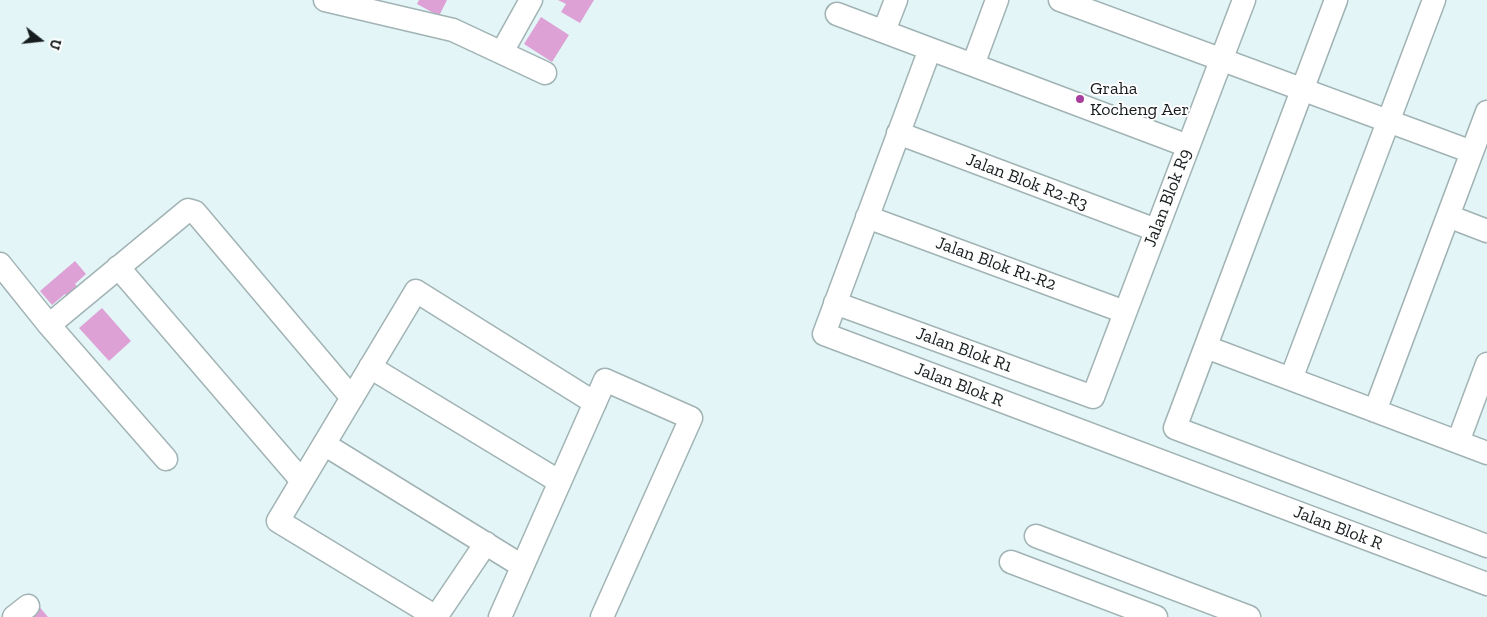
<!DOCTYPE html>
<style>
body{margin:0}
#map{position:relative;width:1487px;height:617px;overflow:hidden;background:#e3f5f6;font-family:"Zilla Slab",serif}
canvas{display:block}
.north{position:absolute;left:15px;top:15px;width:50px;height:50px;-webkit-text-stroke:4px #fefefe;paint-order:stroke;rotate:106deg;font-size:14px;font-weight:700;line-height:20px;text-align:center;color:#171d1e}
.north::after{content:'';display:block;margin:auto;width:18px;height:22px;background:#171d1e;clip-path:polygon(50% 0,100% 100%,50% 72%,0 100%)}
</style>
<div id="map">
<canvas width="1487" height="617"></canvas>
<div class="north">U</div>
</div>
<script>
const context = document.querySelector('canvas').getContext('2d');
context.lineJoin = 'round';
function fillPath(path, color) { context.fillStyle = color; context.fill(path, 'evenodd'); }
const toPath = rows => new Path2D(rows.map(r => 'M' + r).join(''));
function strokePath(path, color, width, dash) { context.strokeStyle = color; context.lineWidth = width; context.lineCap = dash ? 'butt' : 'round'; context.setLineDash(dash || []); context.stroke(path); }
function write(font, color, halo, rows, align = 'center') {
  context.font = font + ' "Zilla Slab",serif'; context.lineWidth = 4; context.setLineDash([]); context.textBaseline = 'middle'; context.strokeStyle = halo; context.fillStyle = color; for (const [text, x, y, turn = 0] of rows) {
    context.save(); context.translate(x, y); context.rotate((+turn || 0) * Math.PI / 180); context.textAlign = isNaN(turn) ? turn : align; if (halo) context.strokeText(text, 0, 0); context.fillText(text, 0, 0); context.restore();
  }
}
fillPath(toPath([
 [419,0,447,0,439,16,417,4],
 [558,0,594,0,580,23,561,12,566,4],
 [541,17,569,35,552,62,524,44],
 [75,261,86,274,75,284,80,290,69,299,65,294,52,305,40,291],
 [102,308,131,341,109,361,79,328],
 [37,604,48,617,21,617]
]), '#dda1d6');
const minor = toPath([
 [325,0,453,30,545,73],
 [997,0,973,65,930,49,824,334,1487,584],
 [1060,0,1472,152],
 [1336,0,1175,428,1487,546],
 [837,14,930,49],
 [884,31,896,0],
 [502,52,531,0],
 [973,65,1188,146],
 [1487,112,1448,216,1487,231],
 [898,133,1156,230],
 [867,217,1125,312],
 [0,264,49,325,166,459],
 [118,267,302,481],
 [835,303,1093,397,1244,0],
 [49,325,188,210,195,212,352,398],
 [1206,347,1487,453],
 [370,367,560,482],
 [1291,379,1434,0],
 [1375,411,1448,216],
 [1458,442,1487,364],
 [324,444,522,566],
 [1036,536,1249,617],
 [1011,562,1156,617],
 [14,617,28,606],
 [436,617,278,521,416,291,595,403],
 [436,617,486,543],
 [500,617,605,380,691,418,602,617]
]);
strokePath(minor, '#a1b3b4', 25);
strokePath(minor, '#fff', 22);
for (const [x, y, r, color] of [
 [1080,99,5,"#a73d9e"]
]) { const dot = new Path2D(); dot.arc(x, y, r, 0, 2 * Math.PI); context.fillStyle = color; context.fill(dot); strokePath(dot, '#fefefe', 2); }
write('18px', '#171d1e', '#fefefe', [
 ["Graha",1090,89],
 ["Kocheng Aer",1090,110]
], 'left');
write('18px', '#171d1e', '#fefefe', [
 ["Jalan Blok R2-R3",1027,182,21],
 ["Jalan Blok R9",1168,198,-69],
 ["Jalan Blok R1-R2",996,264,20],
 ["Jalan Blok R1",964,350,20],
 ["Jalan Blok R",959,385,21],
 ["Jalan Blok R",1338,528,21]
]);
</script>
